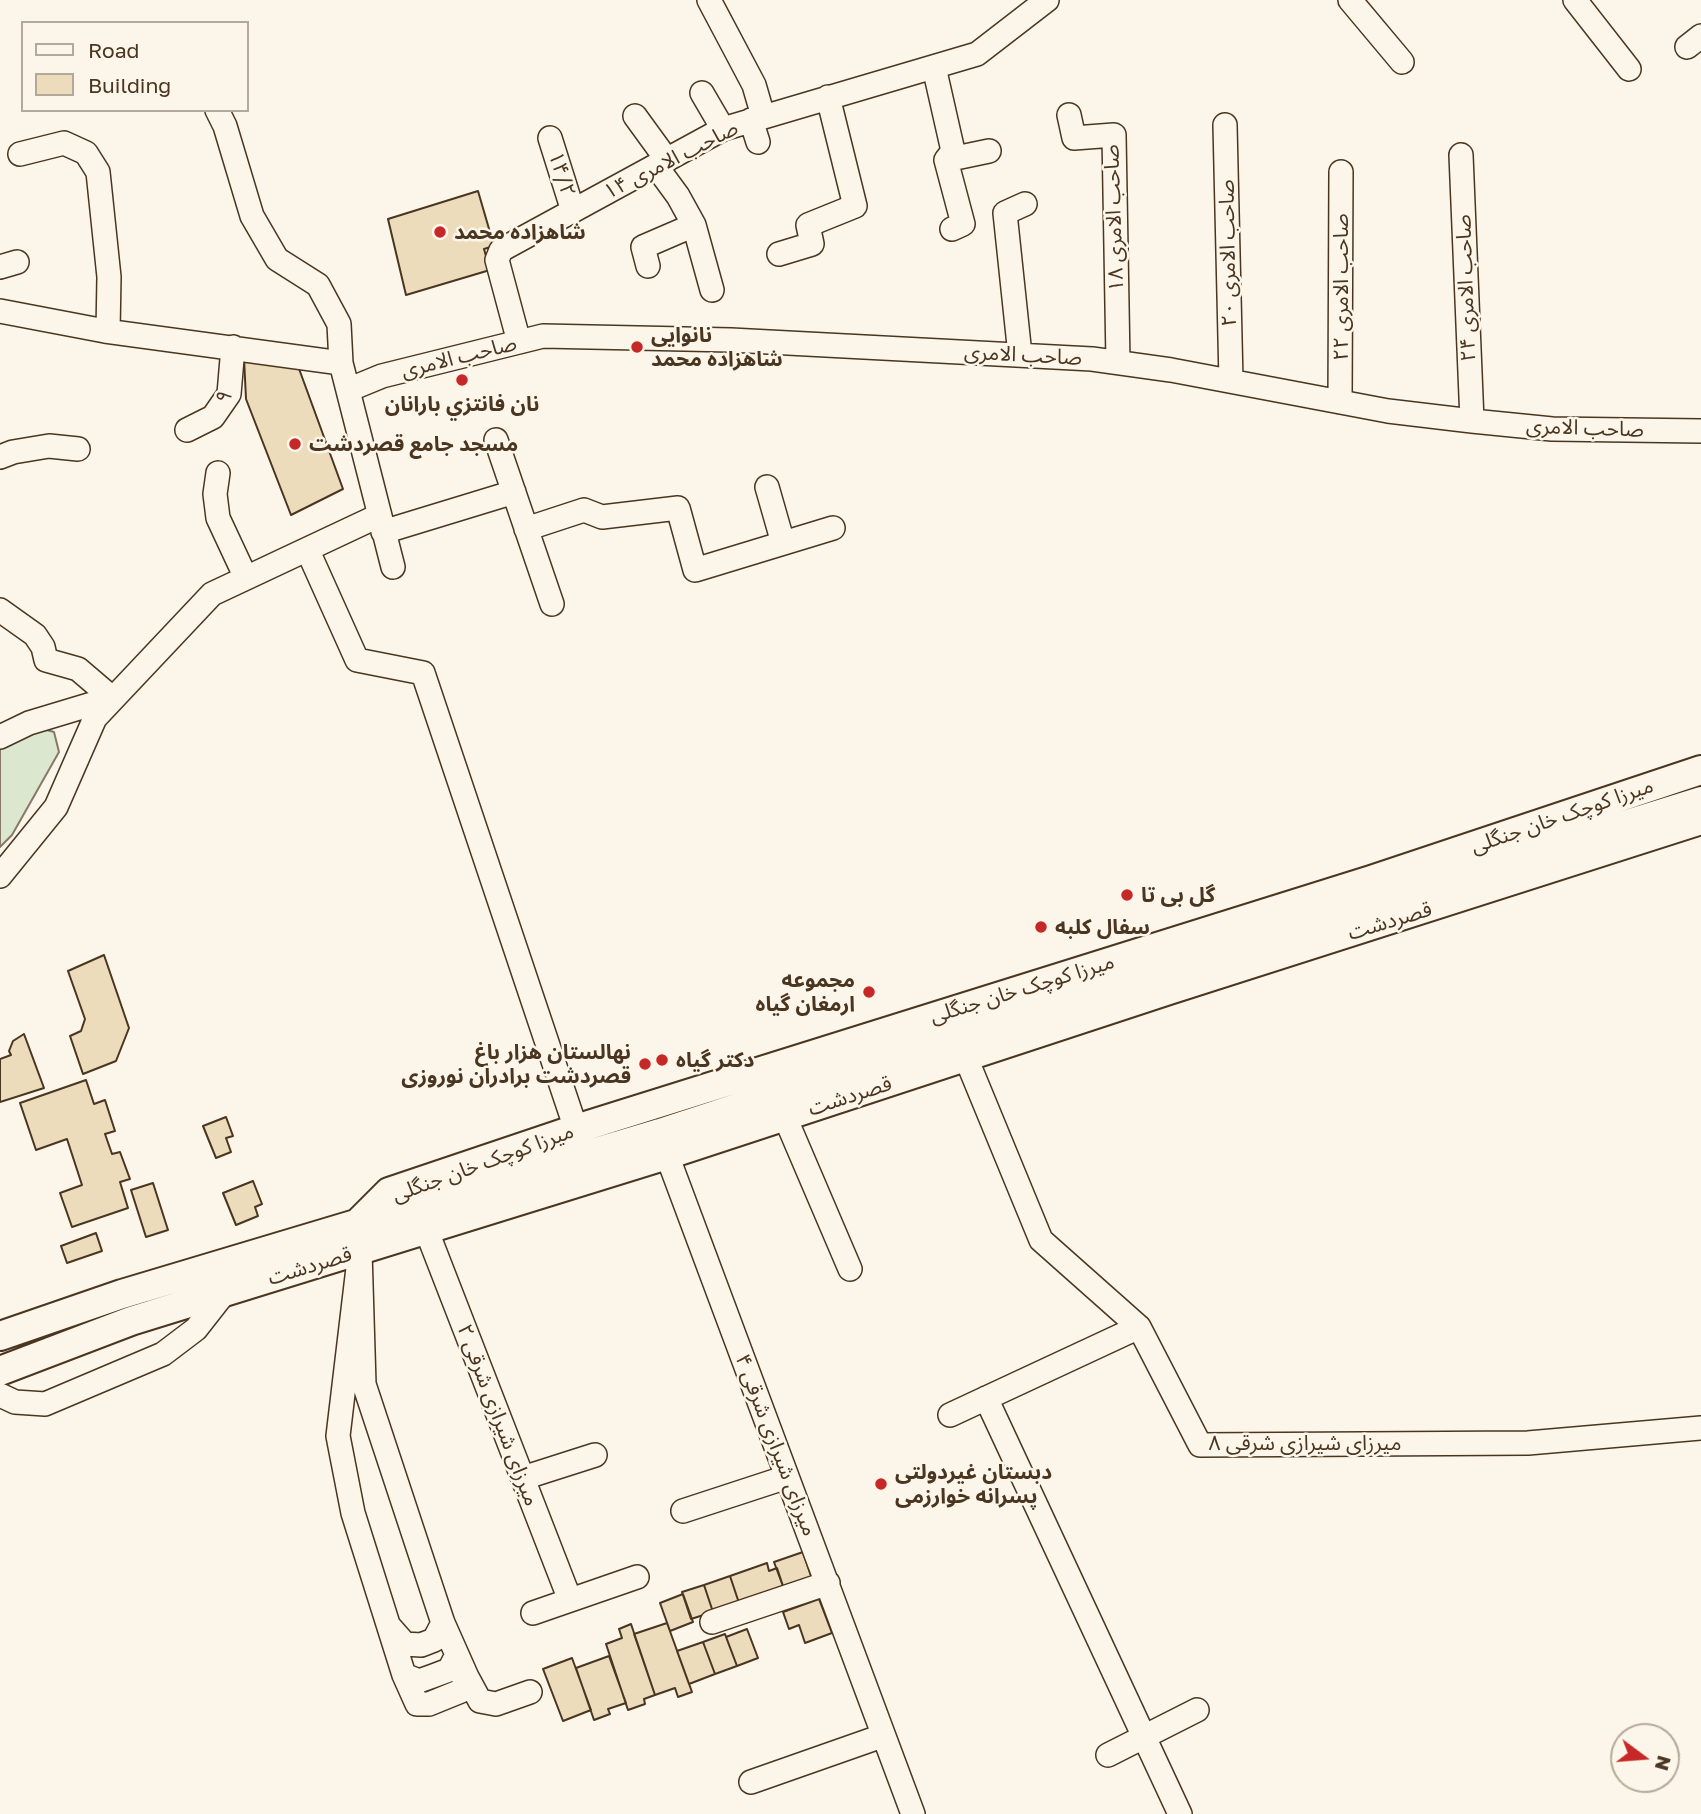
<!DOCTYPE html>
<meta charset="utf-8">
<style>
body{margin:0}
#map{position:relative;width:1701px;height:1814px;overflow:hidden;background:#fbf6e9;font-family:"Golos Text",sans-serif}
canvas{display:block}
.legend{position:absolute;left:21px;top:21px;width:228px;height:91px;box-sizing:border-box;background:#fbf6e9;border:2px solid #b4a999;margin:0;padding:9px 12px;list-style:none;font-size:21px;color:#4a3520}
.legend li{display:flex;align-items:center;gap:14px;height:35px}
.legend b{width:35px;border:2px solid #b4a999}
.north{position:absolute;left:1610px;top:1723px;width:70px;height:70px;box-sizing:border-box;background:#fbf6e9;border:2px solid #b4a999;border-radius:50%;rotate:106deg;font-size:19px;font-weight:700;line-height:28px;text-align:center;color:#4a3520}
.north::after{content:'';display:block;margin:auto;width:24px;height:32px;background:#c62828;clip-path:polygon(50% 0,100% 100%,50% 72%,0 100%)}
</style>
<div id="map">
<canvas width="1701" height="1814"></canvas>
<ul class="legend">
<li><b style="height:9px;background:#fbf6e9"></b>Road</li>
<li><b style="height:19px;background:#ecdcbc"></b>Building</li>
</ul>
<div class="north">N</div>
</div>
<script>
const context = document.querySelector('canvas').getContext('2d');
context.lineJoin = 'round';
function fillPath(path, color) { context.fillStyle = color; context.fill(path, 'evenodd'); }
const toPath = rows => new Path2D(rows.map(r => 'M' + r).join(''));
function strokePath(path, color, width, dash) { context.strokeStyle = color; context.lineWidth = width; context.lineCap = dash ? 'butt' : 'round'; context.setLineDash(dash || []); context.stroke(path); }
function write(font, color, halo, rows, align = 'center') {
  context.font = font + ' "Golos Text","Noto Sans Arabic",sans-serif'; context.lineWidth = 5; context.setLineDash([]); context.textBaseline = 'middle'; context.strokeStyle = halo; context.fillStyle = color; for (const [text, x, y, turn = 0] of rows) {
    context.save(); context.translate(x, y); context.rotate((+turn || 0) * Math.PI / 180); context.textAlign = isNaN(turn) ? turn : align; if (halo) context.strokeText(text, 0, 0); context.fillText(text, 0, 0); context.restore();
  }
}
const green = toPath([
 [36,727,54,732,59,752,12,835,0,847,0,744,36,727]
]);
fillPath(green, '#dce7d0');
strokePath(green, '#887966', 2);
const building = toPath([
 [478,191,494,246,484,249,490,270,406,295,388,219,478,191],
 [244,358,298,366,343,489,291,515,246,399,244,358],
 [104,955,129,1028,116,1061,83,1074,70,1036,81,1031,85,1019,68,971,104,955],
 [24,1034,44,1088,0,1102,0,1059,11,1055,9,1051,13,1041,24,1034],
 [86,1080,94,1104,105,1100,115,1131,105,1134,112,1154,120,1152,130,1179,120,1182,128,1208,72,1227,60,1193,82,1185,67,1139,36,1150,20,1103,86,1080],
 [226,1117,233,1136,226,1138,231,1152,216,1158,203,1126,226,1117],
 [253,1181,262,1204,255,1207,258,1216,236,1225,223,1193,253,1181],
 [153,1183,168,1230,146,1237,131,1190,153,1183],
 [96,1233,102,1251,67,1263,61,1246,96,1233],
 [803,1552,812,1579,784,1589,774,1562,803,1552],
 [767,1563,769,1571,777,1568,784,1589,739,1603,730,1576,767,1563],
 [730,1576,739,1603,713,1612,704,1585,730,1576],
 [704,1585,713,1612,691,1619,682,1592,704,1585],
 [683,1594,693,1622,670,1631,660,1603,683,1594],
 [819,1599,832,1633,805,1643,799,1625,789,1629,783,1612,819,1599],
 [667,1623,692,1692,678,1697,675,1688,655,1695,634,1634,667,1623],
 [631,1624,655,1695,644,1699,645,1704,628,1710,606,1644,622,1638,619,1629,631,1624],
 [747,1629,758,1658,737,1666,726,1637,747,1629],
 [725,1634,737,1666,715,1674,703,1642,725,1634],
 [703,1642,715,1674,689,1684,677,1651,703,1642],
 [609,1656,626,1703,608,1709,610,1714,594,1720,576,1668,609,1656],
 [572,1658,591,1710,563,1721,543,1669,572,1658]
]);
fillPath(building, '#ecdcbc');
strokePath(building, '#4a3520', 2);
const minor = toPath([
 [709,0,754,85,761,109,759,117],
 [1350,0,1402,62],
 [1575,0,1629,69],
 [1687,47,1701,36],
 [934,67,953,151,946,160,963,224,952,229],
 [702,93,723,129],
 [217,110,225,126,252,216,277,259,318,285,339,324,341,363,393,567],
 [1069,115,1074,138,1114,135,1118,362],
 [635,116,667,160],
 [751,120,758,142],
 [1225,125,1231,381],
 [550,138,573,211],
 [20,154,64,143,86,153,98,172,109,277,108,331],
 [1461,155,1472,421],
 [946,160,989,151],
 [656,166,678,196,694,225,712,290],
 [779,254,812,244,808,225,855,206,828,97],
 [648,266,643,247,694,225],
 [0,267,17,262],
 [0,311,105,331,341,363],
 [519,342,497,260,501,250,723,129,977,54,1047,0],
 [1020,355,1005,213,1025,204],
 [348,390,382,376,543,336,731,340,1092,359,1171,370,1388,411,1472,421,1552,429,1701,431],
 [1340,402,1341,172],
 [187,430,213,417,229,394,233,347],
 [496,440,552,604],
 [0,457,13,452,49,446,78,449],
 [218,473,215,494,218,518,246,578],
 [767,487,783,543],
 [526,529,584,510,602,517,678,508,695,570,833,528],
 [383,532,514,492],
 [308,551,357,660,423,673,576,1129],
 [0,610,35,635,43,647,46,660,78,669,112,698],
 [0,737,29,723,112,698],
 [0,876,56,807,95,718,212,594,378,516],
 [966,1058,1041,1240,1139,1327,1200,1445,1528,1443,1701,1428],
 [785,1117,850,1269],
 [667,1155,913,1814],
 [426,1229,570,1600],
 [360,1251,364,1384,443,1623,467,1677,461,1691,429,1704,417,1704,404,1675,353,1513,338,1436,360,1251],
 [0,1395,15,1402,45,1404,163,1354,196,1329,225,1292],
 [986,1398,1180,1814],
 [950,1415,1139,1327],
 [523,1478,595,1455],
 [683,1511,787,1477],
 [533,1613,637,1577],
 [712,1622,828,1583],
 [390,1627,405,1644,421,1645,434,1640,443,1623],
 [404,1675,419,1681,433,1676,449,1670,457,1655],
 [467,1677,480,1701,496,1704,530,1692],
 [1108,1755,1197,1710],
 [751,1782,882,1736]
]);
const major = toPath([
 [356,1225,389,1192,576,1129,1371,880,1701,770],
 [0,1336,122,1294,660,1133,1162,969,1701,801],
 [0,1371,131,1321,667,1155,1169,990,1701,820]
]);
strokePath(minor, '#4a3520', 26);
strokePath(major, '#4a3520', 32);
strokePath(minor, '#fbf6e9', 23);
strokePath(major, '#fbf6e9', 28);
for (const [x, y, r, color] of [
 [440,232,7,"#c62828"],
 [637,347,7,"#c62828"],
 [462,380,7,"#c62828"],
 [295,444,7,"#c62828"],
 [1127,895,7,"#c62828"],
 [1041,927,7,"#c62828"],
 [869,992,7,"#c62828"],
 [662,1060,7,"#c62828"],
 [645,1064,7,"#c62828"],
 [881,1484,7,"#c62828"]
]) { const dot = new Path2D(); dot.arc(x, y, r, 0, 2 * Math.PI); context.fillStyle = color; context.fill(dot); strokePath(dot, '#fbf6e9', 2.5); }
write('21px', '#4a3520', '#fbf6e9', [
 ["۱۴ صاحب الامری",671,160,-27],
 ["۱۴/۲",562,174,72],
 ["۱۸ صاحب الامری",1114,218,-92],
 ["۲۰ صاحب الامری",1228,253,-91],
 ["۲۲ صاحب الامری",1341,287,-90],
 ["۲۴ صاحب الامری",1466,288,-92],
 ["صاحب الامری",1023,355,3],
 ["صاحب الامری",459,357,-14],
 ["۹",224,397,-65],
 ["صاحب الامری",1585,428,2],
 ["میرزا کوچک خان جنگلی",1562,816,-19],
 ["قصردشت",1390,921,-17],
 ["میرزا کوچک خان جنگلی",1022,989,-17],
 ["قصردشت",850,1096,-18],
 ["میرزا کوچک خان جنگلی",483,1163,-20],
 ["قصردشت",310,1266,-17],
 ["۲ میرزای شیرازی شرقی",498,1415,69],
 ["۸ میرزای شیرازی شرقی",1305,1443],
 ["۴ میرزای شیرازی شرقی",776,1445,69]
]);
write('bold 21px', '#4a3520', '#fbf6e9', [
 ["شاهزاده محمد",454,232],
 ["نانوایی",651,335],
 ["شاهزاده محمد",651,359],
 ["نان فانتزي بارانان",462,404,"center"],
 ["مسجد جامع قصردشت",309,444],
 ["گل بی تا",1141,895],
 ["سفال کلبه",1055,927],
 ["مجموعه",855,980,"right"],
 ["ارمغان گیاه",855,1004,"right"],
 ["نهالستان هزار باغ",631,1052,"right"],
 ["قصردشت برادران نوروزی",631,1076,"right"],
 ["دکتر گیاه",676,1060],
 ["دبستان غیردولتی",895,1472],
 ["پسرانه خوارزمی",895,1496]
], 'left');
</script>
